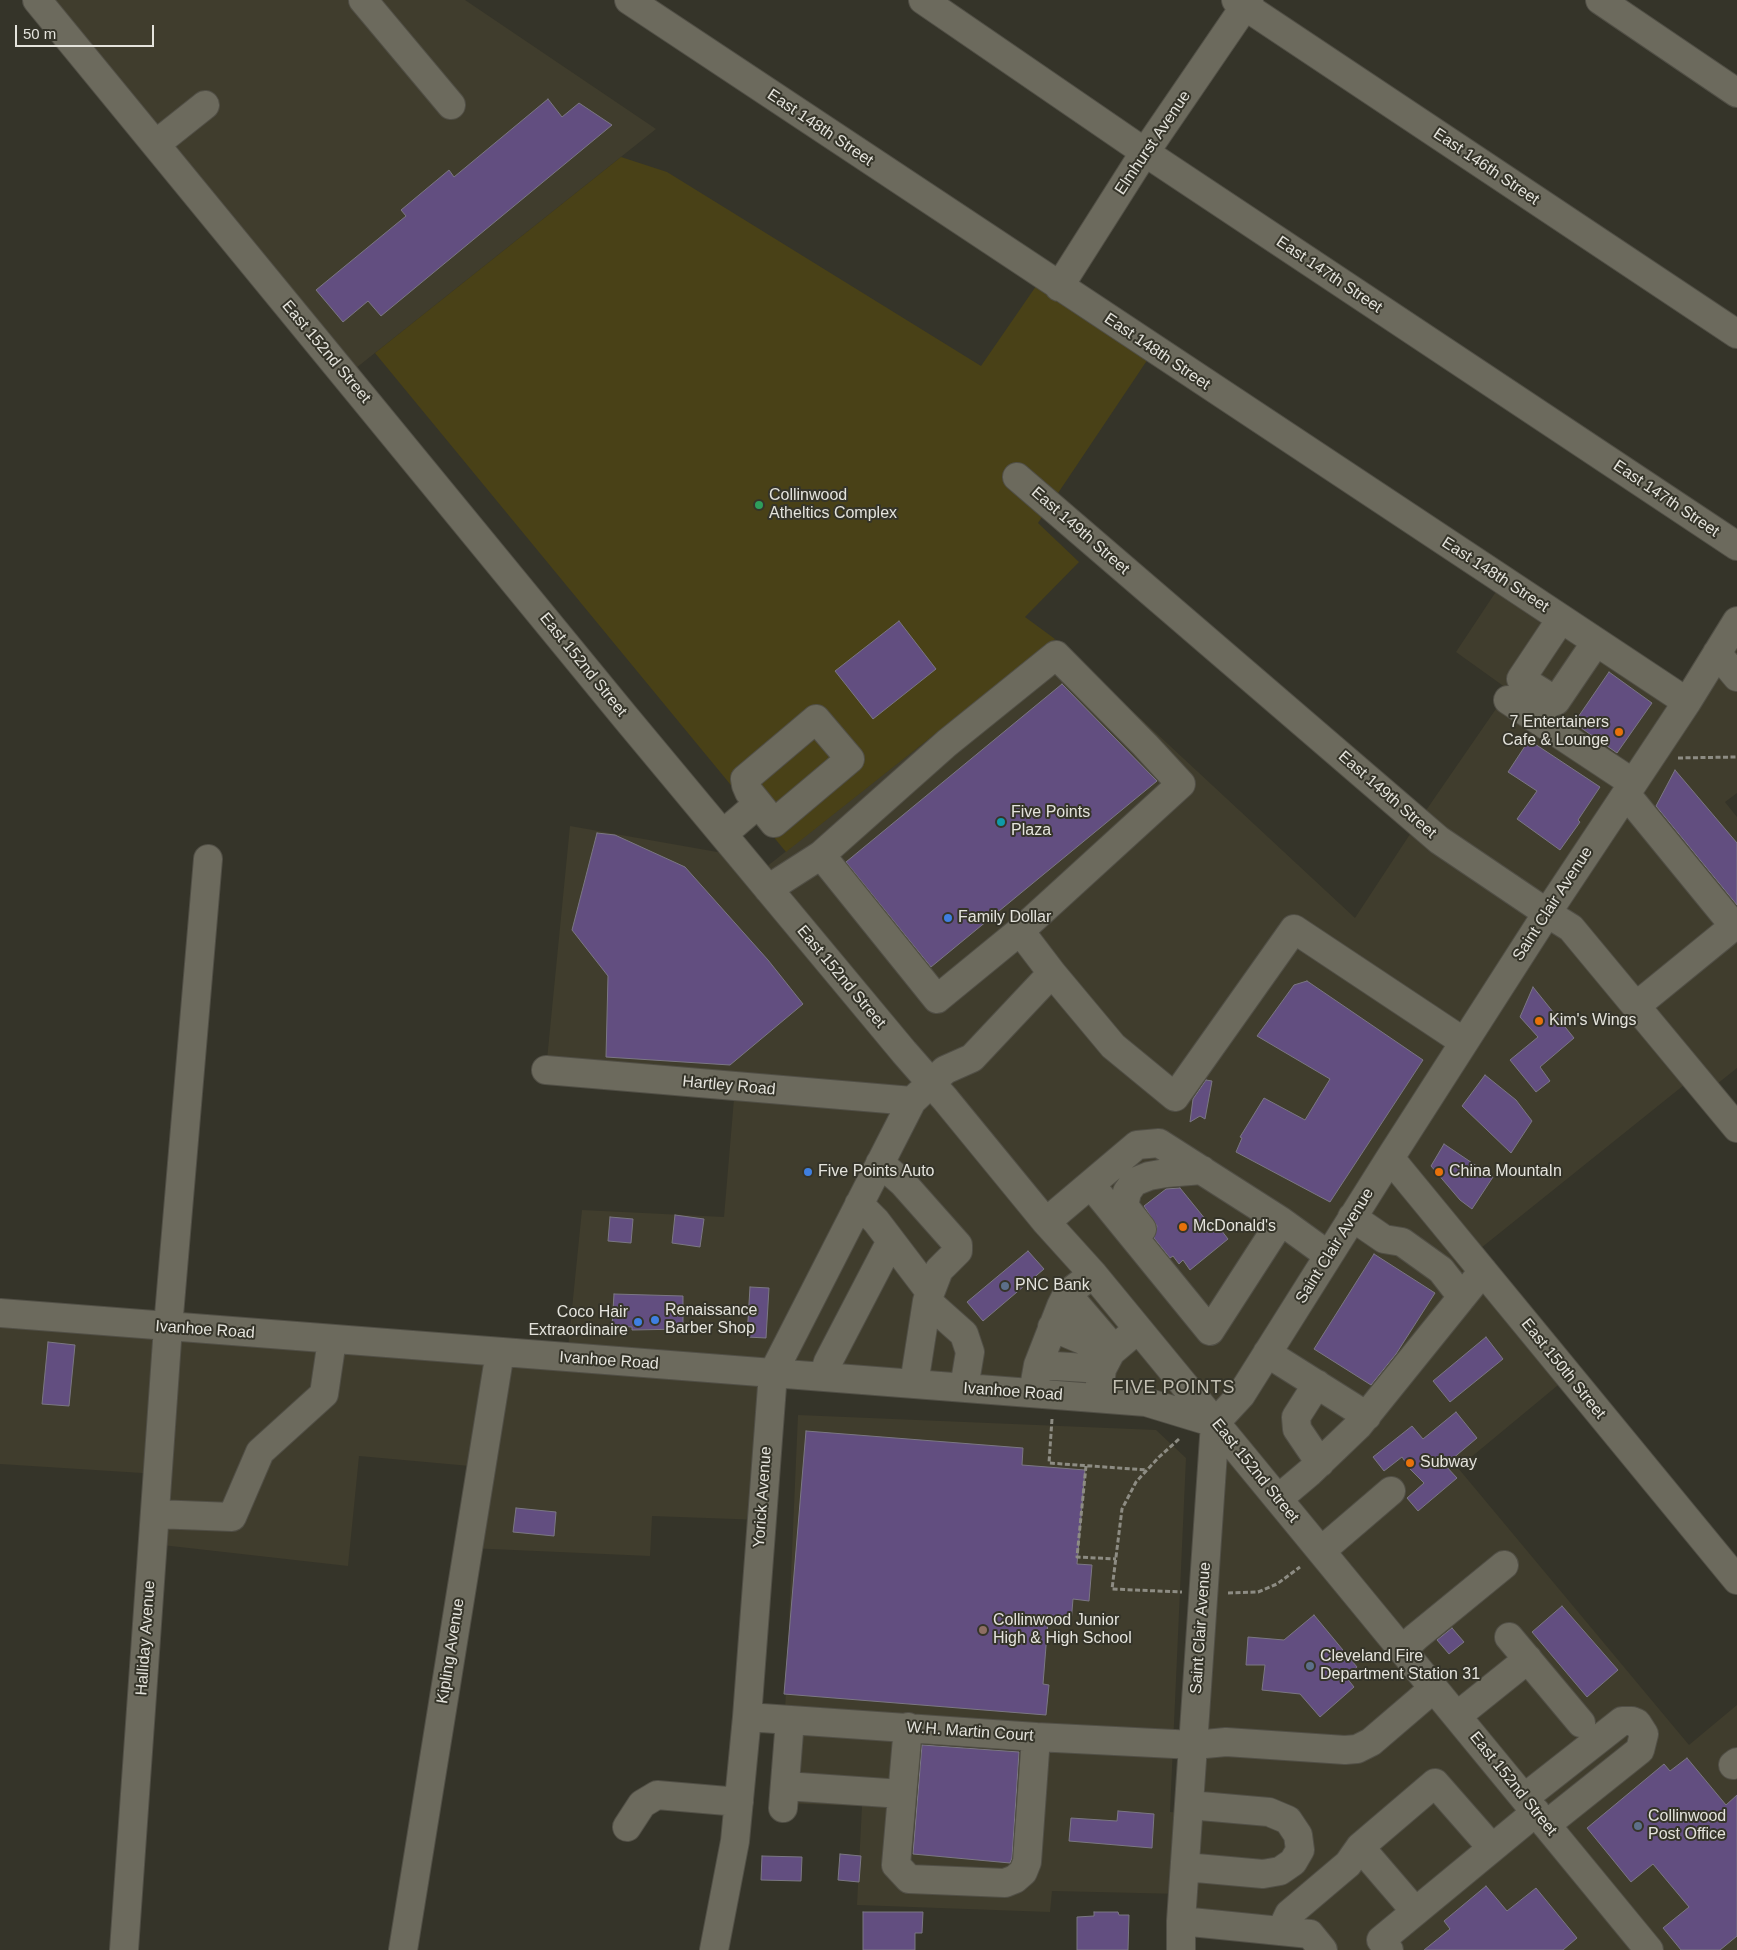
<!DOCTYPE html>
<style>
body{margin:0}
#map{position:relative;width:1737px;height:1950px;overflow:hidden;background:#353429;font-family:Helvetica,sans-serif}
canvas{display:block}
.scale{position:absolute;left:15px;top:25px;width:139px;height:22px;box-sizing:border-box;border:2px solid #e4e3dc;border-top:0;padding-left:6px;font-size:15px;line-height:18px;white-space:nowrap;color:#e4e3dc;-webkit-text-stroke:4px #353429;paint-order:stroke}
</style>
<div id="map">
<canvas width="1737" height="1950"></canvas>
<div class="scale">50 m</div>
</div>
<script>
const context = document.querySelector('canvas').getContext('2d');
context.lineJoin = 'round';
function fillPath(path, color) { context.fillStyle = color; context.fill(path, 'evenodd'); }
const toPath = rows => new Path2D(rows.map(r => 'M' + r).join(''));
function strokePath(path, color, width, dash) { context.strokeStyle = color; context.lineWidth = width; context.lineCap = dash ? 'butt' : 'round'; context.setLineDash(dash || []); context.stroke(path); }
function write(font, color, halo, rows, align = 'center') {
  context.font = font + ' Helvetica,sans-serif'; context.lineWidth = 4; context.setLineDash([]); context.textBaseline = 'middle'; context.strokeStyle = halo; context.fillStyle = color; for (const [text, x, y, turn = 0] of rows) {
    context.save(); context.translate(x, y); context.rotate((+turn || 0) * Math.PI / 180); context.textAlign = isNaN(turn) ? turn : align; if (halo) context.strokeText(text, 0, 0); context.fillText(text, 0, 0); context.restore();
  }
}
fillPath(toPath([
 [37,0,465,0,656,129,346,376],
 [1503,581,1686,702,1737,621,1737,793,1725,802,1737,817,1737,1068,1707,1092,1694,1077,1471,1256,1569,1376,1458,1468,1689,1745,1737,1705,1737,1795,1733,1799,1737,1804,1737,1950,1323,1950,1181,1921,1183,1894,1052,1891,1050,1912,857,1905,862,1806,781,1803,798,1415,1156,1430,1186,1458,1170,1812,1188,1813,1215,1423,773,1373,762,1520,652,1516,650,1556,468,1548,481,1467,359,1456,348,1566,153,1544,158,1474,0,1464,0,1313,567,1358,582,1210,724,1217,735,1087,546,1070,570,826,740,856,756,875,1055,639,1355,918,1418,822,1509,690,1456,652]
]), '#403d2d');
fillPath(toPath([
 [621,157,667,172,981,366,1043,276,1154,350,1038,523,1079,562,1025,617,1055,639,786,852,375,353]
]), '#494117');
const building = toPath([
 [548,99,562,117,579,103,612,125,381,316,368,301,343,322,316,290,406,216,401,210,449,170,454,177,548,99],
 [899,621,936,669,873,719,835,671,899,621],
 [1609,672,1652,703,1617,753,1574,723,1609,672],
 [1062,684,1157,781,931,967,846,862,1062,684],
 [1529,740,1600,787,1578,820,1580,822,1560,850,1517,819,1537,791,1508,772,1529,740],
 [1675,770,1737,843,1737,905,1656,806,1675,770],
 [597,833,615,835,685,867,768,960,803,1004,730,1065,606,1057,608,976,572,930,597,833],
 [1307,981,1423,1060,1330,1202,1236,1152,1242,1138,1240,1137,1264,1098,1305,1120,1330,1079,1257,1036,1294,985,1307,981],
 [1533,987,1574,1038,1540,1067,1550,1081,1536,1092,1510,1060,1538,1037,1520,1017,1533,987],
 [1485,1075,1516,1100,1532,1121,1511,1153,1462,1106,1485,1075],
 [1206,1080,1212,1081,1205,1119,1200,1116,1190,1122,1193,1099,1206,1080],
 [1444,1144,1493,1177,1472,1209,1460,1200,1431,1166,1444,1144],
 [1180,1188,1210,1225,1214,1221,1228,1239,1190,1270,1183,1260,1179,1264,1173,1256,1170,1258,1154,1238,1157,1226,1144,1206,1166,1189,1180,1188],
 [675,1215,704,1219,700,1247,672,1243,675,1215],
 [610,1217,633,1219,631,1243,608,1241,610,1217],
 [1028,1251,1044,1269,983,1321,967,1302,1028,1251],
 [1374,1254,1435,1293,1396,1354,1371,1385,1314,1349,1374,1254],
 [750,1287,769,1288,766,1338,747,1337,750,1287],
 [614,1294,683,1296,683,1329,632,1330,632,1327,612,1326,614,1294],
 [1486,1337,1503,1359,1450,1402,1433,1381,1486,1337],
 [48,1342,75,1345,69,1406,42,1404,48,1342],
 [1456,1412,1477,1438,1445,1465,1457,1478,1418,1511,1407,1498,1424,1483,1410,1469,1402,1457,1384,1471,1373,1457,1412,1426,1423,1439,1456,1412],
 [806,1431,1023,1448,1022,1465,1085,1470,1077,1564,1092,1565,1089,1601,1073,1599,1071,1623,1048,1621,1043,1684,1049,1685,1046,1715,784,1694,806,1431],
 [516,1508,556,1512,554,1536,513,1532,516,1508],
 [1562,1606,1618,1670,1587,1697,1532,1632,1562,1606],
 [1314,1615,1357,1667,1346,1677,1354,1687,1320,1717,1300,1694,1262,1690,1265,1665,1246,1665,1248,1637,1284,1640,1314,1615],
 [1452,1628,1464,1642,1449,1654,1437,1640,1452,1628],
 [922,1745,1019,1752,1012,1858,1010,1863,913,1854,922,1745],
 [1687,1758,1726,1805,1737,1795,1737,1936,1720,1950,1681,1950,1663,1928,1689,1907,1653,1864,1631,1882,1587,1828,1664,1764,1670,1771,1687,1758],
 [1118,1811,1154,1814,1152,1848,1069,1841,1071,1818,1117,1821,1118,1811],
 [840,1854,861,1856,859,1882,838,1880,840,1854],
 [762,1856,802,1857,801,1881,761,1880,762,1856],
 [1486,1886,1507,1911,1536,1888,1577,1938,1563,1950,1424,1950,1450,1929,1444,1921,1486,1886],
 [863,1912,923,1912,922,1933,915,1933,915,1950,863,1950,863,1912],
 [1094,1912,1118,1912,1119,1915,1129,1915,1128,1950,1077,1950,1077,1917,1094,1916,1094,1912]
]);
fillPath(building, '#624e80');
strokePath(building, '#7b7783', 1);
const minor = toPath([
 [37,0,626,718,904,1052,946,1100,1046,1222,1093,1274,1649,1950],
 [363,0,451,105],
 [629,0,1687,702],
 [923,0,1146,153,1737,546],
 [1236,0,1737,334],
 [1600,0,1737,93],
 [156,144,205,105],
 [1059,287,1137,164,1249,0],
 [1017,477,1439,840,1547,913,1571,928,1737,1128],
 [1561,619,1521,679,1556,701,1596,642],
 [1717,653,1737,677],
 [1508,700,1633,783],
 [816,719,850,759,774,823,749,792,746,785,745,779,816,719],
 [1626,794,1734,926,1636,1006],
 [723,834,758,804],
 [821,855,947,743,1056,655,1145,745,1181,784,1020,931],
 [768,889,821,855,937,999,1020,931,1052,973],
 [546,1070,912,1101],
 [1390,1158,1737,1580],
 [880,1163,903,1183,958,1245,958,1251,939,1270,927,1301,964,1334,970,1352,964,1388],
 [1091,1185,1210,1331,1281,1221],
 [859,1204,876,1221,930,1292],
 [1352,1217,1384,1239,1402,1242,1441,1270,1462,1297],
 [1046,1222,1137,1145,1159,1143,1281,1221,1328,1255],
 [1142,1229,1124,1206,1127,1192,1134,1182,1149,1176,1166,1173,1202,1170],
 [1067,1294,1114,1349],
 [0,1313,1146,1402,1215,1423],
 [1052,1327,1111,1352],
 [1267,1353,1367,1416],
 [1038,1365,1102,1369],
 [823,1377,828,1362,891,1241],
 [914,1384,927,1301],
 [1317,1384,1296,1417,1297,1429,1320,1463],
 [1033,1393,1038,1365,1061,1306,1067,1294,1093,1274],
 [1098,1398,1102,1369,1111,1352,1138,1329],
 [1278,1499,1310,1472,1358,1426,1483,1271],
 [155,1514,232,1517,260,1452,324,1394,332,1340],
 [1321,1551,1391,1491],
 [1509,1637,1581,1723],
 [1402,1650,1416,1637,1504,1565],
 [1457,1716,1528,1659],
 [747,1717,1036,1737,1194,1745,1226,1742,1345,1750,1357,1749,1371,1742,1434,1688],
 [908,1727,896,1865,909,1879,1005,1883,1015,1879,1023,1872,1027,1862,1036,1737],
 [1733,1765,1737,1762],
 [785,1786,902,1794],
 [1524,1798,1622,1721,1632,1721,1637,1723,1644,1734,1640,1750,1546,1825],
 [783,1808,790,1720],
 [627,1827,642,1804,657,1795,739,1802],
 [1185,1867,1263,1874,1280,1871,1293,1862,1300,1850,1298,1835,1288,1820,1269,1812,1189,1805],
 [1415,1911,1360,1847,1435,1783,1492,1848],
 [1181,1921,1310,1934,1323,1950],
 [1281,1931,1289,1914,1348,1864,1360,1847],
 [124,1950,168,1327,208,859],
 [403,1950,500,1352],
 [714,1950,735,1841,747,1717,773,1373,912,1101,945,1070,972,1058,1052,973,1113,1046,1175,1097,1294,929,1464,1042],
 [1181,1950,1181,1921,1215,1423,1241,1395,1390,1158,1547,913,1687,702,1737,621],
 [1389,1950,1381,1940,1536,1812]
]);
strokePath(minor, '#514f46', 30);
strokePath(toPath([
 [1678,758,1737,757],
 [1052,1419,1049,1463,1147,1470],
 [1179,1439,1159,1457,1136,1482,1122,1509,1112,1589,1182,1592],
 [1086,1466,1077,1557,1116,1559],
 [1228,1593,1258,1592,1277,1584,1300,1567]
]), '#8d8c83', 3, [5, 2.5]);
strokePath(minor, '#6c6a5d', 28);
for (const [x, y, r, color] of [
 [759,505,5,"#2e9e5b"],
 [1619,732,5,"#e8710a"],
 [1001,822,5,"#0f9aa8"],
 [948,918,5,"#3f7fe0"],
 [1539,1021,5,"#e8710a"],
 [808,1172,5,"#3f7fe0"],
 [1439,1172,5,"#e8710a"],
 [1183,1227,5,"#e8710a"],
 [1005,1286,5,"#5c6f8a"],
 [655,1320,5,"#3f7fe0"],
 [638,1322,5,"#3f7fe0"],
 [1410,1463,5,"#e8710a"],
 [983,1630,5,"#8d6e63"],
 [1310,1666,5,"#5c6f8a"],
 [1638,1826,5,"#5c6f8a"]
]) { const dot = new Path2D(); dot.arc(x, y, r, 0, 2 * Math.PI); context.fillStyle = color; context.fill(dot); strokePath(dot, '#353429', 2); }
write('16px', '#e4e3dc', '#353429', [
 ["East 148th Street",820,128,34],
 ["Elmhurst Avenue",1153,143,-56],
 ["East 146th Street",1486,167,34],
 ["East 147th Street",1329,275,34],
 ["East 152nd Street",326,352,50],
 ["East 148th Street",1157,352,34],
 ["East 147th Street",1666,499,34],
 ["East 149th Street",1080,531,41],
 ["East 148th Street",1495,575,33],
 ["East 152nd Street",583,665,51],
 ["East 149th Street",1387,795,41],
 ["Saint Clair Avenue",1553,904,-57],
 ["East 152nd Street",841,977,50],
 ["Hartley Road",729,1086,5],
 ["Saint Clair Avenue",1335,1246,-58],
 ["Ivanhoe Road",205,1330,4],
 ["Ivanhoe Road",609,1361,4],
 ["East 150th Street",1563,1369,51],
 ["Ivanhoe Road",1013,1392,4],
 ["East 152nd Street",1255,1471,51],
 ["Yorick Avenue",763,1497,-86],
 ["Saint Clair Avenue",1201,1628,-86],
 ["Halliday Avenue",146,1638,-86],
 ["Kipling Avenue",451,1651,-81],
 ["W.H. Martin Court",970,1732,4],
 ["East 152nd Street",1513,1784,51]
]);
write('16px', '#e4e3dc', '#353429', [
 ["Collinwood",769,496],
 ["Atheltics Complex",769,514],
 ["7 Entertainers",1609,723,"right"],
 ["Cafe & Lounge",1609,741,"right"],
 ["Five Points",1011,813],
 ["Plaza",1011,831],
 ["Family Dollar",958,918],
 ["Kim's Wings",1549,1021],
 ["Five Points Auto",818,1172],
 ["China MountaIn",1449,1172],
 ["McDonald's",1193,1227],
 ["PNC Bank",1015,1286],
 ["Renaissance",665,1311],
 ["Barber Shop",665,1329],
 ["Coco Hair",628,1313,"right"],
 ["Extraordinaire",628,1331,"right"],
 ["Subway",1420,1463],
 ["Collinwood Junior",993,1621],
 ["High & High School",993,1639],
 ["Cleveland Fire",1320,1657],
 ["Department Station 31",1320,1675],
 ["Collinwood",1648,1817],
 ["Post Office",1648,1835]
], 'left');
context.letterSpacing = '1px';
write('18px', '#c1beb1', '#353429', [
 ["FIVE POINTS",1174,1388]
]);
context.letterSpacing = '0px';
</script>
